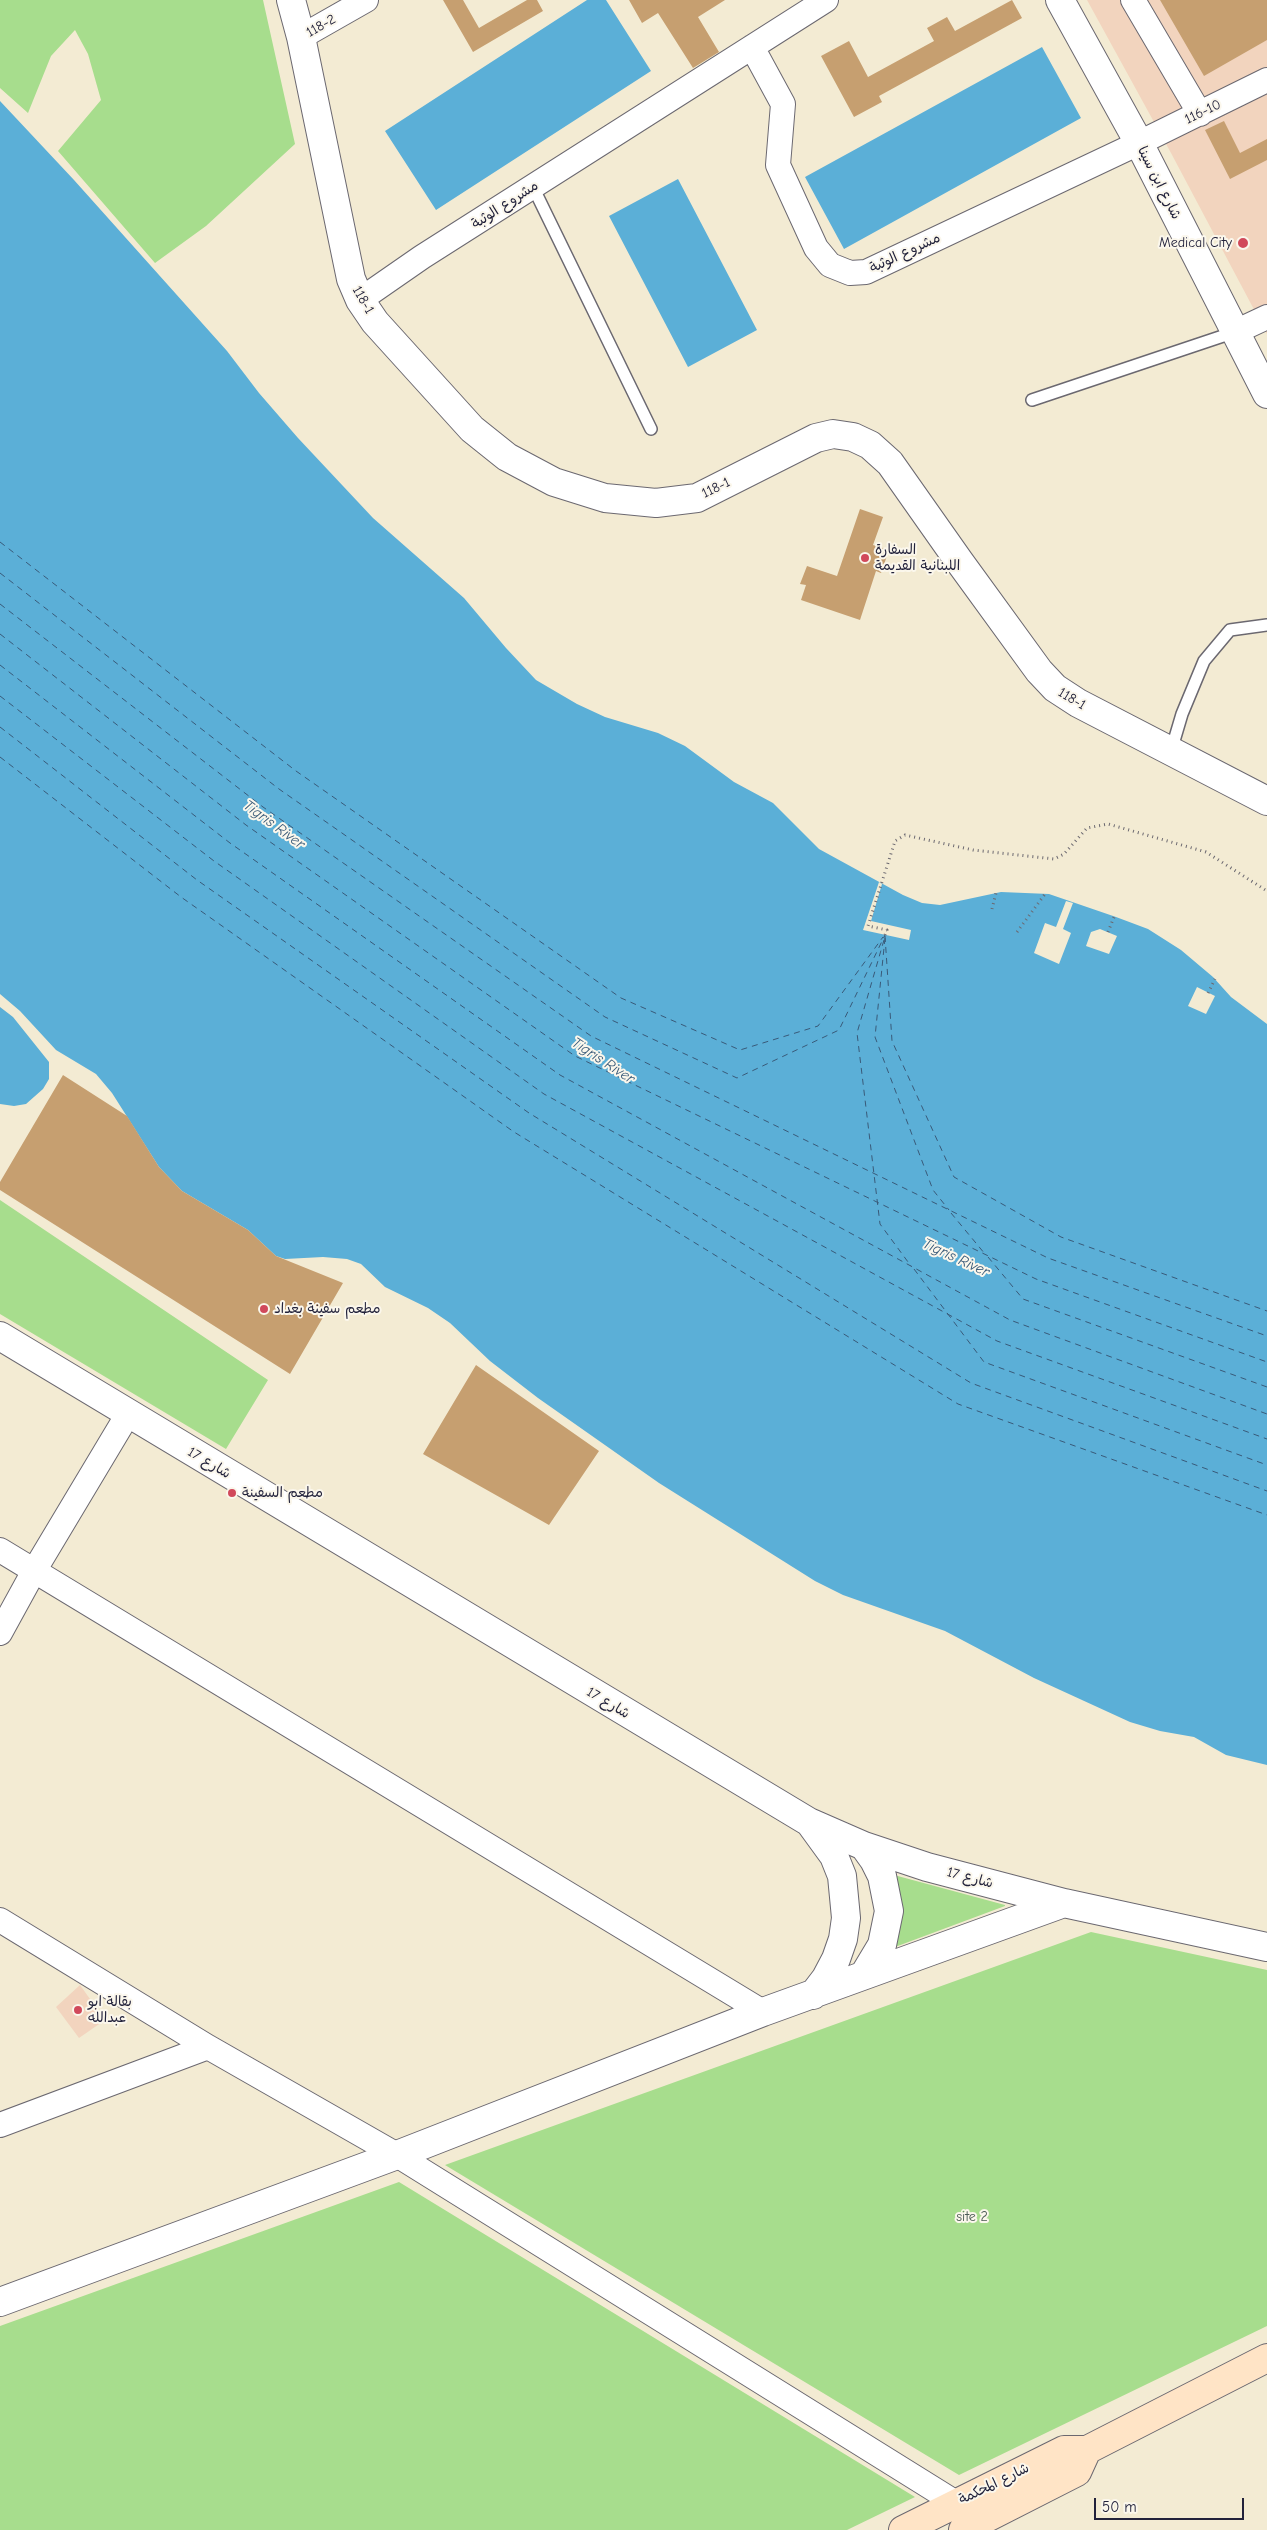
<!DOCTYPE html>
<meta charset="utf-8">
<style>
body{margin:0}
#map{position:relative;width:1267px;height:2530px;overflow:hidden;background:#f3ebd3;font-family:"Comic Neue",sans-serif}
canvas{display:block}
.scale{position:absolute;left:1094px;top:2498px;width:150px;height:22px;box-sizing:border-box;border:2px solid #22223b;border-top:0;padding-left:6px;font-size:15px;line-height:18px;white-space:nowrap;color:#22223b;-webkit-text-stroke:4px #fbf7ec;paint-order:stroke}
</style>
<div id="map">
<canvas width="1267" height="2530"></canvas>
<div class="scale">50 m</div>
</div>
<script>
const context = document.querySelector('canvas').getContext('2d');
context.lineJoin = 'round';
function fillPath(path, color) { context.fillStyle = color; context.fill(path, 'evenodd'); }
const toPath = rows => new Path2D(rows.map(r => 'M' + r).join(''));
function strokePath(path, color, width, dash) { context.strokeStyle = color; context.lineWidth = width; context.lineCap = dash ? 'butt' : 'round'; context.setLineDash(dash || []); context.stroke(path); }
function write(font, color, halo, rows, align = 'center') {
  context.font = font + ' "Comic Neue","Playpen Sans Arabic",sans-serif'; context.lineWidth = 4; context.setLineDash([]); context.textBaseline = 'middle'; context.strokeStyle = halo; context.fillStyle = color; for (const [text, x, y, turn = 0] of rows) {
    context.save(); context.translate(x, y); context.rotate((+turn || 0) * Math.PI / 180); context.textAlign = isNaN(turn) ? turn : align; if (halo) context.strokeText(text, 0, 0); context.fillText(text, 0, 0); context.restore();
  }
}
fillPath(toPath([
 [1087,0,1267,0,1267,334,1171,153],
 [80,1985,105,2020,79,2038,56,2007]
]), '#f2d4be');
fillPath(toPath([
 [0,0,263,0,295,144,206,226,155,263,58,151,101,100,88,54,75,30,51,56,28,113,0,88],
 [0,1200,268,1380,226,1449,0,1314],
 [894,1875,1005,1905,1005,1906,895,1947],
 [1091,1932,1267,1970,1267,2326,959,2475,445,2165],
 [399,2182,915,2497,847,2530,0,2530,0,2326]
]), '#a7dd8d');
fillPath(toPath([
 [587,0,606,0,651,71,436,210,385,131],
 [1042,47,1081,118,844,249,805,177],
 [0,101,74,180,227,351,259,393,298,438,373,518,464,598,506,648,536,680,577,704,605,717,658,733,685,746,734,782,773,803,819,849,903,895,922,903,940,905,1001,892,1049,894,1116,917,1148,929,1181,950,1213,977,1231,997,1267,1024,1267,1765,1226,1755,1194,1737,1160,1731,1130,1722,1034,1678,945,1631,843,1595,815,1581,659,1483,538,1398,490,1361,450,1323,428,1308,385,1287,361,1264,347,1259,323,1257,285,1259,276,1256,248,1230,182,1191,159,1167,112,1093,96,1074,56,1050,20,1011,0,994],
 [678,179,757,330,688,367,609,216],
 [0,1007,13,1017,49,1062,49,1079,43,1089,26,1104,14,1106,0,1104]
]), '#5bafd7');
fillPath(toPath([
 [879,882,882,884,871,921,911,930,909,940,863,930],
 [1066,901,1073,903,1063,929,1071,933,1059,964,1034,953,1045,923,1056,927],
 [1100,929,1117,936,1109,954,1086,946,1091,932],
 [1197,987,1215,996,1206,1014,1188,1006]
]), '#f3ebd3');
strokePath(toPath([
 [0,542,296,771,621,998,740,1050,818,1026,883,937],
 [0,573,279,789,605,1017,737,1078,839,1030,885,935],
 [0,604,263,807,591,1036,1048,1258,1267,1336],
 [0,634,246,825,575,1056,1036,1279,1267,1362],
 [0,665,230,843,560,1075,1010,1320,1267,1414],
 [0,696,214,861,544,1094,997,1341,1267,1439],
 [0,727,197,880,529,1113,971,1383,1267,1491],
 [0,757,181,897,514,1132,958,1404,1267,1515],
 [885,936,892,1041,954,1177,1061,1237,1267,1311],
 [885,938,875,1037,933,1190,949,1210],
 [884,940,857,1033,880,1224,911,1266],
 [951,1213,985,1254],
 [988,1257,1023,1299,1267,1387],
 [914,1269,984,1362,1267,1465]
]), '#395a79', 1, [6, 5]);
fillPath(toPath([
 [443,0,463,0,479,28,527,0,537,0,543,11,473,52],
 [629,0,725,0,698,17,719,52,693,68,658,13,642,23],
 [1012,0,1022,18,879,96,882,102,854,117,821,56,849,41,868,77,934,41,927,28,947,17,955,31],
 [1160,0,1267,0,1267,40,1204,76],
 [1224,121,1240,153,1267,139,1267,160,1230,179,1205,130],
 [860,509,883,517,873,545,889,550,881,573,876,571,860,620,801,600,806,585,800,584,807,566,837,576],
 [63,1075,127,1116,159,1167,182,1191,248,1230,276,1256,343,1283,290,1374,0,1190,0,1182],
 [476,1365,599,1451,549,1525,423,1454]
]), '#c69f70');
const service = toPath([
 [533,187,651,429],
 [1032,400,1235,332],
 [1171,751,1182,714,1204,661,1230,630,1267,625]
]);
const minor = toPath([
 [1133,0,1200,114],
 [301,37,366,0],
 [752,47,783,104,778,165,816,248,830,265,850,273,866,272,1139,143,1267,80],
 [360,300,422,257,826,0],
 [1235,332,1267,317],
 [0,1550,763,2012],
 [0,1633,34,1571,128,1414],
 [0,1920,208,2047,397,2155,956,2503],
 [0,2125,208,2047]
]);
const tertiary = toPath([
 [291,0,301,37,351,279,360,300,375,322,472,429,507,457,554,482,605,498,656,503,697,498,816,438,833,434,853,437,870,445,890,463,959,561,1039,671,1055,688,1078,703,1267,801],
 [1060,0,1139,143,1267,394],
 [0,1336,809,1822,864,1846,927,1867,1064,1903,1267,1947],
 [810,1823,834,1856,842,1876,846,1918,843,1939,836,1959,826,1978,813,1995],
 [864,1846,874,1860,882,1876,889,1911,882,1945,864,1975],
 [0,2302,397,2155,763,2012,1064,1903]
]);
const secondary = toPath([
 [903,2530,1064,2450,1087,2450,1267,2358],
 [963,2530,1077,2472,1087,2450]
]);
strokePath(service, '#6b6870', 14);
strokePath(minor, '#6b6870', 26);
strokePath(tertiary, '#6b6870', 30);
strokePath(secondary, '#6b6870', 30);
strokePath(toPath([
 [992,909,996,893],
 [1017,932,1045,894],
 [1108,932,1114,917],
 [885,935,887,930,868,926,895,841,905,835,973,850,1054,859,1064,854,1087,828,1108,824,1206,852,1267,891],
 [1208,993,1215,979]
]), '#6b6870', 3, [1, 4]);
strokePath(service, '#fff', 11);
strokePath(minor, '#fff', 24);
strokePath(tertiary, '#fff', 28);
strokePath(secondary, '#ffe4c6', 28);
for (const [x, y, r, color] of [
 [1243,243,6,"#d1495b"],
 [865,558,5,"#d1495b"],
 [264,1309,5,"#d1495b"],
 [232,1493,5,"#d1495b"],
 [78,2010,5,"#d1495b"]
]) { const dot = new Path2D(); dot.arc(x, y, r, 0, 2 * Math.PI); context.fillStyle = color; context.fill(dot); strokePath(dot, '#fbf7ec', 2); }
write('14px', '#22223b', '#fbf7ec', [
 ["118-2",321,26,-30],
 ["116-10",1203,112,-26],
 ["شارع ابن سينا",1159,183,63],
 ["مشروع الوثبة",505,205,-33],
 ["مشروع الوثبة",905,253,-25],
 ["118-1",363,300,60],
 ["118-1",716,488,-26],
 ["118-1",1072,699,31],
 ["شارع 17",209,1463,31],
 ["شارع 17",608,1703,31],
 ["شارع 17",970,1878,15],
 ["شارع المحكمة",994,2484,-26]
]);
write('14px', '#22223b', '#fbf7ec', [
 ["Medical City",1232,243,"right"],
 ["السفارة",875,550],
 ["اللبنانية القديمة",875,566],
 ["مطعم سفينة بغداد",274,1309],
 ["مطعم السفينة",242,1493],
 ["بقالة ابو",88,2002],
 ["عبدالله",88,2018]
], 'left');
write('14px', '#4a5a54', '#fbf7ec', [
 ["site 2",972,2217]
]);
write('italic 15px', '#395a79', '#fbf7ec', [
 ["Tigris River",274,825,36],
 ["Tigris River",603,1061,33],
 ["Tigris River",956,1258,25]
]);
</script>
